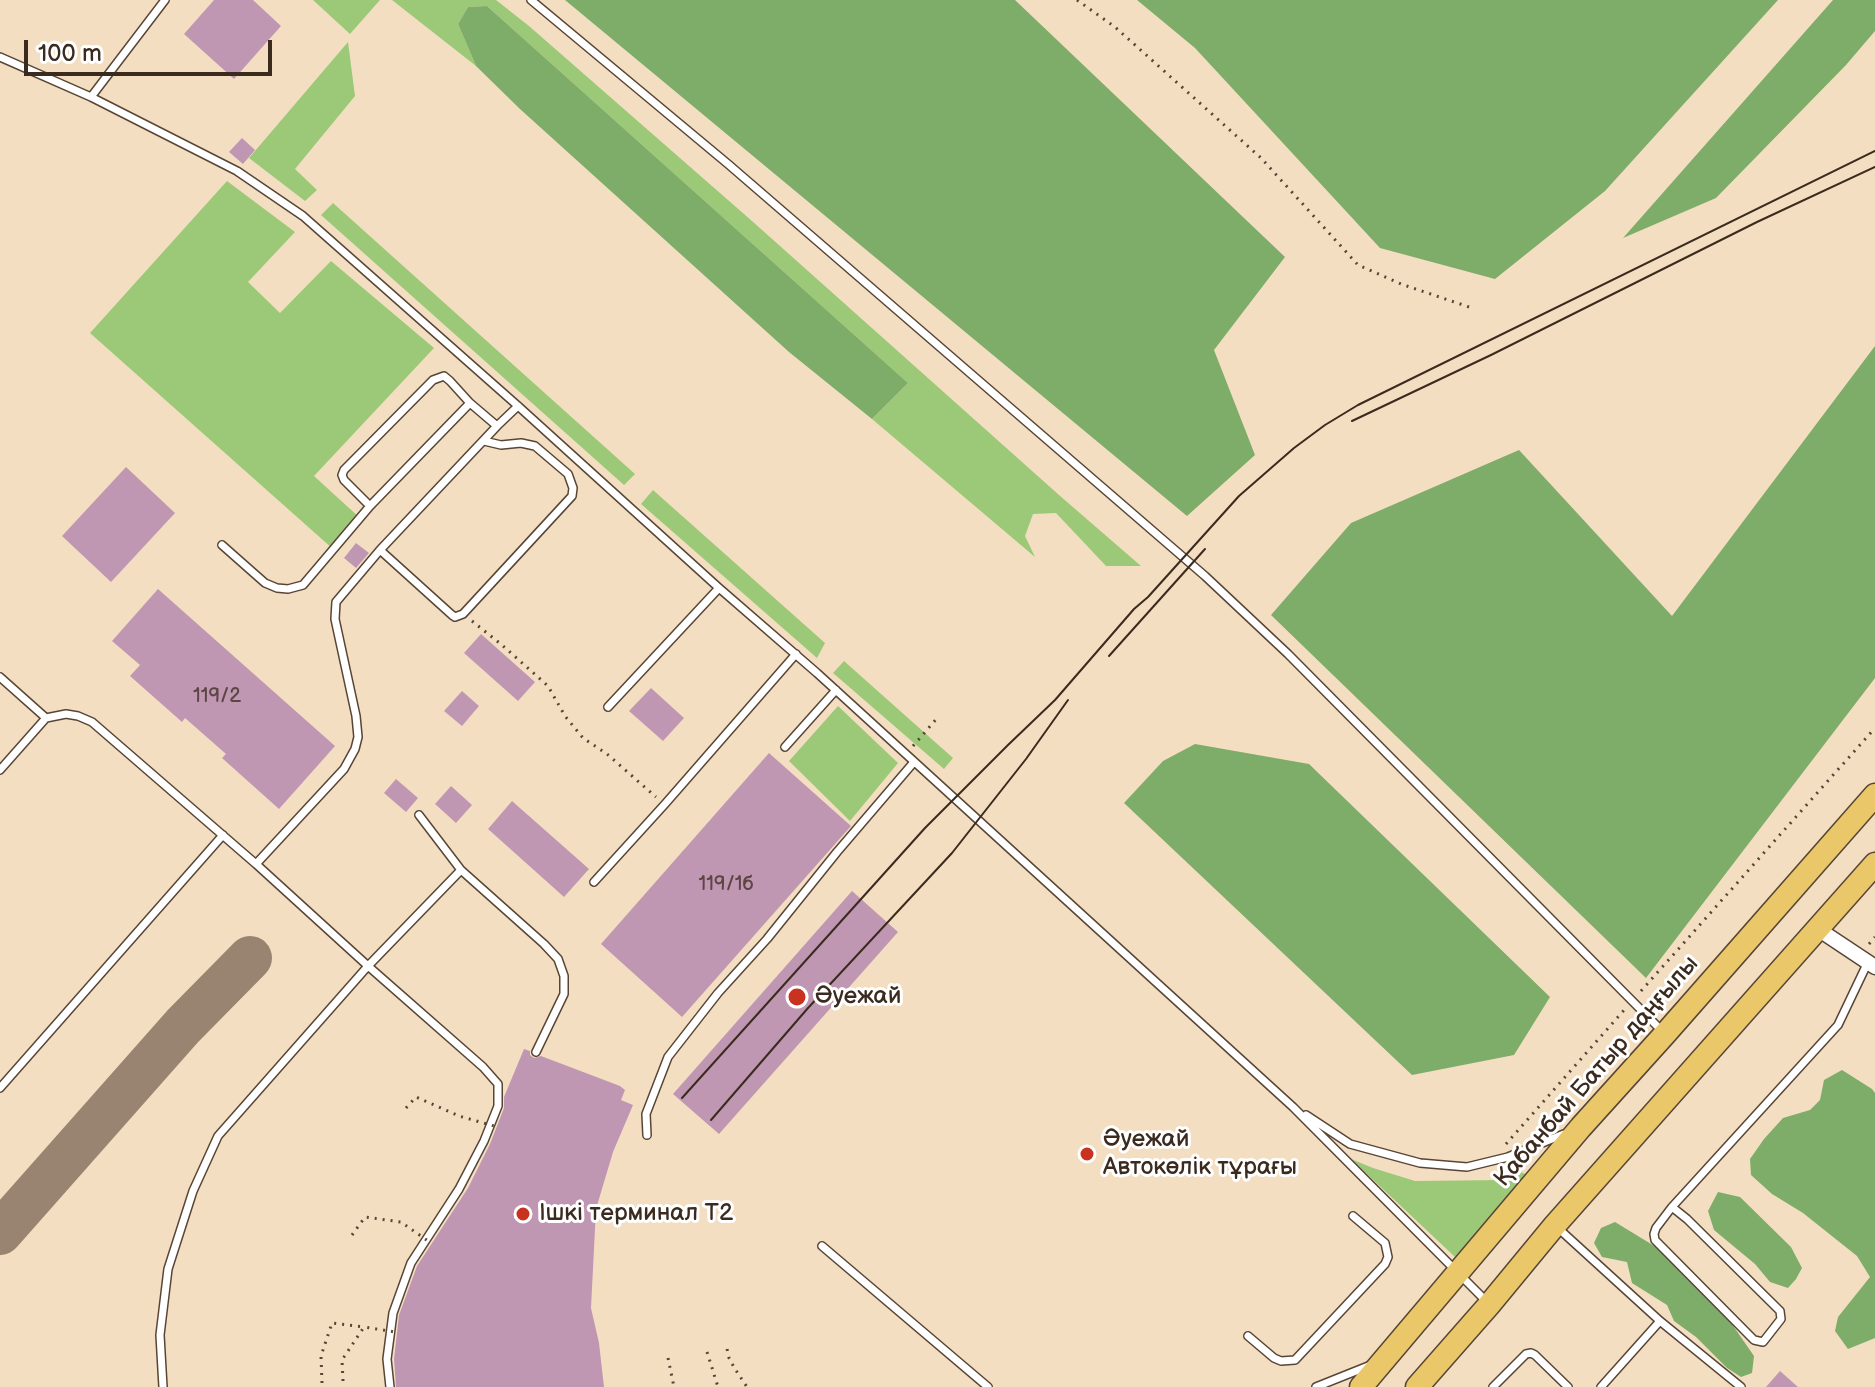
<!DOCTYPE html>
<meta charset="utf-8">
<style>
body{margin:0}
#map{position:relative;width:1875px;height:1387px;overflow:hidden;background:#f4dec1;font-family:"Balsamiq Sans",sans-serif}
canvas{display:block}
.scale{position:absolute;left:24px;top:40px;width:248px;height:36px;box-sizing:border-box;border:4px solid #3b2a1e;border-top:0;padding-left:10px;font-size:24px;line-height:28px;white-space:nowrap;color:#3b2a1e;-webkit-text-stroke:6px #fff;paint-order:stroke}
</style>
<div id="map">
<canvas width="1875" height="1387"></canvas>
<div class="scale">100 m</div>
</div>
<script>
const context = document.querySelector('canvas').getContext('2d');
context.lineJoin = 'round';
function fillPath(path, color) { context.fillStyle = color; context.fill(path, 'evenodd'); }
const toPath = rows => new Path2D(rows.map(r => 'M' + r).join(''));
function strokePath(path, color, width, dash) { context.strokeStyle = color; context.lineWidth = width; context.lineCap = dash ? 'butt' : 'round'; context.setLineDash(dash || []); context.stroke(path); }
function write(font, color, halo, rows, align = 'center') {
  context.font = font + ' "Balsamiq Sans",sans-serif'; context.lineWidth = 6; context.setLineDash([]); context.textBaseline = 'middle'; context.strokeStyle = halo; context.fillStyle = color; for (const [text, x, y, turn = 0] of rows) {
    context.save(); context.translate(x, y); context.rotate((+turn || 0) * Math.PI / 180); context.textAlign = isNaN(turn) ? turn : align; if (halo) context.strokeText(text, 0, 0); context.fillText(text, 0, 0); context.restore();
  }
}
fillPath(toPath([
 [313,0,380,0,350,34],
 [392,0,496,0,529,26,752,221,1059,495,1141,566,1106,566,1056,513,1033,514,1025,536,1035,557,872,419,908,383,487,6,468,7,458,24,476,66],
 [348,42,355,96,295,169,317,190,305,201,249,158],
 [227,181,295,232,248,282,280,313,331,261,434,348,314,476,360,518,333,549,90,333],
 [333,203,635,474,624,485,321,215],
 [653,490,825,643,817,658,641,504],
 [844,661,953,758,944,769,833,673],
 [838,706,898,763,850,821,789,761],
 [1351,1159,1373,1168,1415,1181,1504,1180,1519,1171,1527,1175,1455,1257]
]), '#9cc977');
fillPath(toPath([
 [565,0,1015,0,1285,257,1214,350,1255,455,1187,516],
 [1137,0,1778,0,1605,191,1495,279,1380,248,1195,48],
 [1833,0,1875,0,1875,31,1846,65,1716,198,1623,238],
 [487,6,525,40,908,383,872,419,789,352,520,109,476,66,458,24,468,7],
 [1875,346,1875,678,1646,978,1271,615,1351,523,1519,450,1672,616],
 [1195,744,1309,764,1550,997,1514,1055,1412,1075,1124,803,1163,761],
 [1842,1070,1872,1089,1875,1093,1875,1338,1848,1349,1835,1331,1838,1317,1870,1277,1857,1256,1803,1213,1772,1194,1751,1175,1750,1159,1764,1139,1783,1118,1810,1110,1820,1100,1824,1080],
 [1718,1192,1740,1197,1791,1247,1802,1268,1796,1279,1788,1288,1770,1282,1755,1264,1714,1230,1708,1211],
 [1615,1222,1656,1247,1727,1317,1754,1356,1752,1373,1741,1377,1727,1368,1696,1337,1674,1321,1667,1305,1632,1283,1627,1262,1602,1257,1594,1243,1601,1228]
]), '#7dad68');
strokePath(toPath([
 [0,1233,183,1026,250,958]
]), '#988470', 44);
fillPath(toPath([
 [214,0,253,0,281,26,234,79,184,34],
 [242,138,255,150,243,164,229,152],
 [126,467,175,513,111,582,62,536],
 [356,543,369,553,356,568,344,558],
 [158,589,335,746,279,809,222,758,226,754,185,718,182,722,130,676,140,665,112,641],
 [481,634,535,682,518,701,464,653],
 [651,688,684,718,663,741,629,711],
 [462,691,479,706,462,726,444,711],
 [769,753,851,826,682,1017,601,944],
 [396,779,418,798,406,812,384,793],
 [451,786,472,805,456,823,435,804],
 [512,801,589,869,564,897,488,829],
 [852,891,898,932,719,1134,673,1094],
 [524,1049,530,1051,530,1055,534,1058,541,1056,620,1086,625,1090,621,1100,633,1105,613,1152,596,1209,591,1308,599,1343,604,1387,396,1387,394,1359,399,1315,417,1266,468,1188,490,1144,504,1108,504,1097],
 [1780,1371,1798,1387,1766,1387]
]), '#c097b3');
const lane = toPath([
 [531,0,728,164,1205,576,1288,654,1664,1033],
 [0,57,91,97,237,171,303,216,518,406,719,588,817,673,1293,1107,1488,1303],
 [91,97,165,0],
 [370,506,344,480,342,475,344,470,433,380,444,376,450,381,470,403,497,426],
 [222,545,265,583,277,588,288,589,303,585,370,506,470,403],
 [380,550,452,615,455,617,463,614,572,496,573,488,568,474,535,446,521,443,501,445,484,441],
 [0,677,46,718],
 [608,707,719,588],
 [785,747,836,690],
 [0,770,46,718,66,714,78,716,92,722,256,864,368,966,483,1067,498,1084,498,1106,484,1141,459,1189,411,1263,393,1313,387,1359,390,1387],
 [256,864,344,769,355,749,358,737,356,716,335,619,336,602,380,550,497,426,518,406],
 [461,870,544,944,558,959,564,976,564,994,536,1052],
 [594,882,665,804,796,654],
 [0,1088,223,835],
 [1306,1115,1350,1144,1420,1163,1467,1167,1508,1157,1564,1134],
 [647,1135,646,1114,668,1057,718,993,767,939,837,852,914,762],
 [1672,1207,1687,1219,1780,1311,1781,1319,1763,1342,1754,1340,1655,1240,1654,1234,1656,1228,1672,1207,1838,1025,1868,962],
 [1559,1229,1660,1321,1741,1387],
 [822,1246,988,1387],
 [1248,1336,1274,1358,1281,1361,1295,1360,1385,1264,1388,1257,1385,1243,1353,1216],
 [163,1387,160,1335,168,1269,193,1191,218,1136,368,966,461,870,419,815],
 [1316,1387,1371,1365],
 [1493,1387,1526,1354,1531,1353,1535,1355,1568,1387],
 [1601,1387,1660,1321]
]);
const street = toPath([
 [1818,929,1875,967]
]);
const primary = toPath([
 [1361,1387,1581,1127,1665,1034,1875,795],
 [1417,1387,1489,1305,1555,1225,1875,864]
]);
strokePath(lane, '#574536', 10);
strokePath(street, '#574536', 17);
strokePath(primary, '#574536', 25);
strokePath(toPath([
 [1077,0,1115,27,1261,158,1358,265,1401,284,1472,308],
 [472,621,502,645,548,686,565,716,583,738,607,754,656,797],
 [913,746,939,716],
 [1869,944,1875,937],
 [1641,991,1875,728],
 [1506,1144,1625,1009],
 [727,1349,729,1358,735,1369,747,1387],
 [707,1352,718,1387],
 [668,1358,674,1387],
 [322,1383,321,1356,332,1323,364,1327]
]), '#574536', 3, [2, 6]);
strokePath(lane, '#fff', 7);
strokePath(street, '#fff', 14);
strokePath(primary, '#eac769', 22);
strokePath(toPath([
 [1352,421,1491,355,1757,222,1875,167],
 [1109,656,1205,549],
 [682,1098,925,828,1008,745,1055,700,1134,609,1148,597,1239,496,1294,448,1325,425,1358,405,1875,151],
 [711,1120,808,1008,952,853,1026,759,1068,700]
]), '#3b2a1e', 2);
strokePath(toPath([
 [406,1108,416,1097,459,1116,494,1126],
 [352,1235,365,1217,401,1222,428,1241],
 [343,1381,342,1360,364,1327,395,1332]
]), '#574536', 3, [2, 6]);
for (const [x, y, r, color] of [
 [797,997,10,"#c8321e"],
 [1087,1154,8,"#c8321e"],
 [523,1214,8,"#c8321e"]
]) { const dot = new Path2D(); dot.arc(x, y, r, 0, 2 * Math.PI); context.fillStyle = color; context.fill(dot); strokePath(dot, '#fff', 3); }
write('20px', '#5c4543', null, [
 ["119/2",217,697],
 ["119/1б",726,885]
]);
write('24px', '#3b2a1e', '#fff', [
 ["Әуежай",815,997],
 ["Әуежай",1103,1140],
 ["Автокөлік тұрағы",1103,1168],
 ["Ішкі терминал T2",539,1214]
], 'left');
write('24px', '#3b2a1e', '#fff', [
 ["Қабанбай Батыр даңғылы",1597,1072,-49]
]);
</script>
